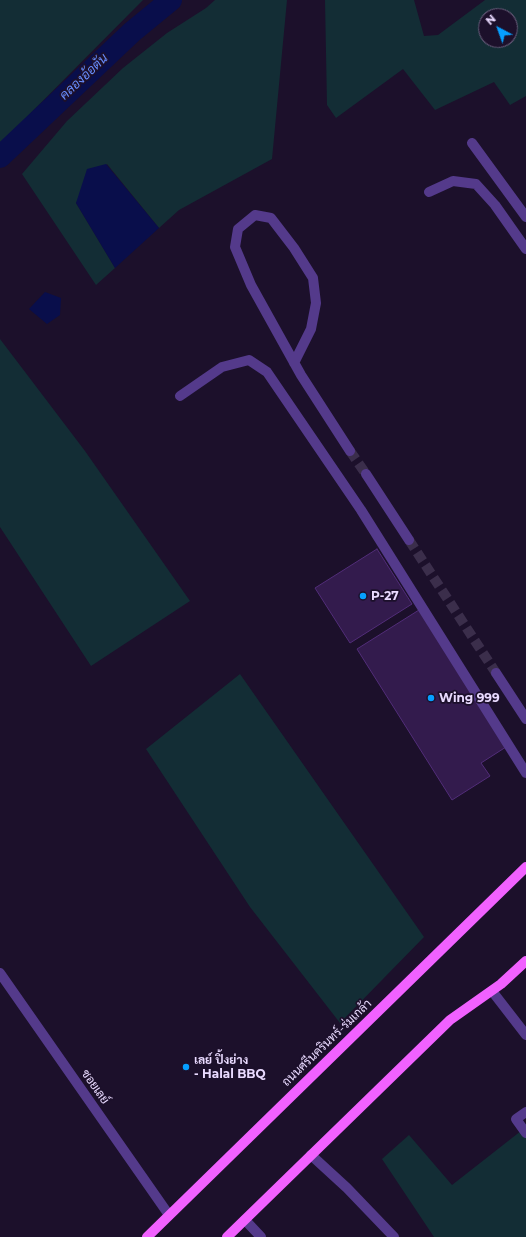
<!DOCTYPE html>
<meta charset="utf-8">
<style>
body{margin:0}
#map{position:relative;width:526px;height:1237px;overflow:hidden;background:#1c102b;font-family:Montserrat,sans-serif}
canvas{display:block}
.north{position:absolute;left:478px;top:8px;width:40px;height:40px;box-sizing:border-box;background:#1c102b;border:1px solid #6e6180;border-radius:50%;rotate:319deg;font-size:11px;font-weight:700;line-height:16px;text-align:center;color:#e9daff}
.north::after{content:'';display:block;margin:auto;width:14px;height:18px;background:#069fff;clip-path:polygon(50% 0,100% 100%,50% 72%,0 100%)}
</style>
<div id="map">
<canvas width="526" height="1237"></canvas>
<div class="north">N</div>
</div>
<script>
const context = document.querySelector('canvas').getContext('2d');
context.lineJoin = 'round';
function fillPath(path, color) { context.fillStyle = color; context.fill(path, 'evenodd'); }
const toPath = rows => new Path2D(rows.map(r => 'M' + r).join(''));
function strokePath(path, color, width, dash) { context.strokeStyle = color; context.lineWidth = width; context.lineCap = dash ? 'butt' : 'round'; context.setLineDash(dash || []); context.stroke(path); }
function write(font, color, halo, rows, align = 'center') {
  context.font = font + ' Montserrat,Sarabun,sans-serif'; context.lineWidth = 3.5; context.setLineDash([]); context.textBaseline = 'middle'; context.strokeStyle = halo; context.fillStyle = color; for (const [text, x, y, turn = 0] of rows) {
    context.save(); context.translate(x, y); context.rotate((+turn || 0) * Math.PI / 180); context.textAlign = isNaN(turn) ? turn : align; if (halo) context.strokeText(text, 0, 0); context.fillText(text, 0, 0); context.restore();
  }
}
fillPath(toPath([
 [0,0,143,0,0,144],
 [215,0,287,0,272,159,179,210,159,228,107,164,76,203,115,268,96,285,22,174,67,121,123,68,167,33,206,8],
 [325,0,414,0,424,36,438,35,485,0,526,0,526,96,510,105,494,82,435,110,403,69,336,118,327,105],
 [486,16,510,16,510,40,486,40],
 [0,339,85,451,190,601,91,666,0,527],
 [240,674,424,937,340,1023,250,907,146,749],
 [526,1127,526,1237,434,1237,382,1159,409,1135,452,1185]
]), '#132d35');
fillPath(toPath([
 [106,164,159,228,115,268,76,203,87,169],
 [45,292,61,298,60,315,47,324,29,309]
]), '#090e4b');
strokePath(toPath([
 [0,157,132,32,171,0]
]), '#090e4b', 22);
const building = toPath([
 [377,549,412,604,350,643,315,588,377,549],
 [419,610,506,747,481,763,490,776,452,800,357,649,419,610]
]);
fillPath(building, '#331b4d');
strokePath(building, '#522d79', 1);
strokePath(toPath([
 [350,451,366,474],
 [409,540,496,673]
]), '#3b2e4b', 10, [10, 5]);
strokePath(toPath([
 [472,143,526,217],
 [429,192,453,181,476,184,495,205,526,249],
 [294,363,311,329,316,303,313,278,294,248,271,218,255,215,238,229,235,247,251,285,301,375,350,451],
 [180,396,222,367,249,360,267,372,361,510,526,773],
 [366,474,409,540],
 [496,673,526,719],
 [0,973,169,1215],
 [492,991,526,1035],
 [526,1112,516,1119,526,1133],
 [311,1155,347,1188,394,1237],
 [245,1220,261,1237]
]), '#543a8b', 10);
strokePath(toPath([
 [147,1237,526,867],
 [227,1237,450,1020,501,984,526,961]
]), '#f161ff', 10);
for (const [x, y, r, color] of [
 [363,596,4,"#069fff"],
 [431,698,4,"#069fff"],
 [186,1067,4,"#069fff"]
]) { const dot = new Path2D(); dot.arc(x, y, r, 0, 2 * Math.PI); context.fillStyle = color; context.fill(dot); strokePath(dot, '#1c102b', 1.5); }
write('bold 12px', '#e9daff', '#1c102b', [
 ["P-27",371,596],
 ["Wing 999",439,698],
 ["เลย์ ปิ้งย่าง",194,1060],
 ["- Halal BBQ",194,1074]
], 'left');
write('12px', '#e9daff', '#1c102b', [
 ["ถนนศรีนครินทร์-ร่มเกล้า",327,1043,-44],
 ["ซอยเลย์",95,1087,55]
]);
write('italic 13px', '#688eff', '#1c102b', [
 ["คลองอ้อตัน",84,77,-43]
]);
</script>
